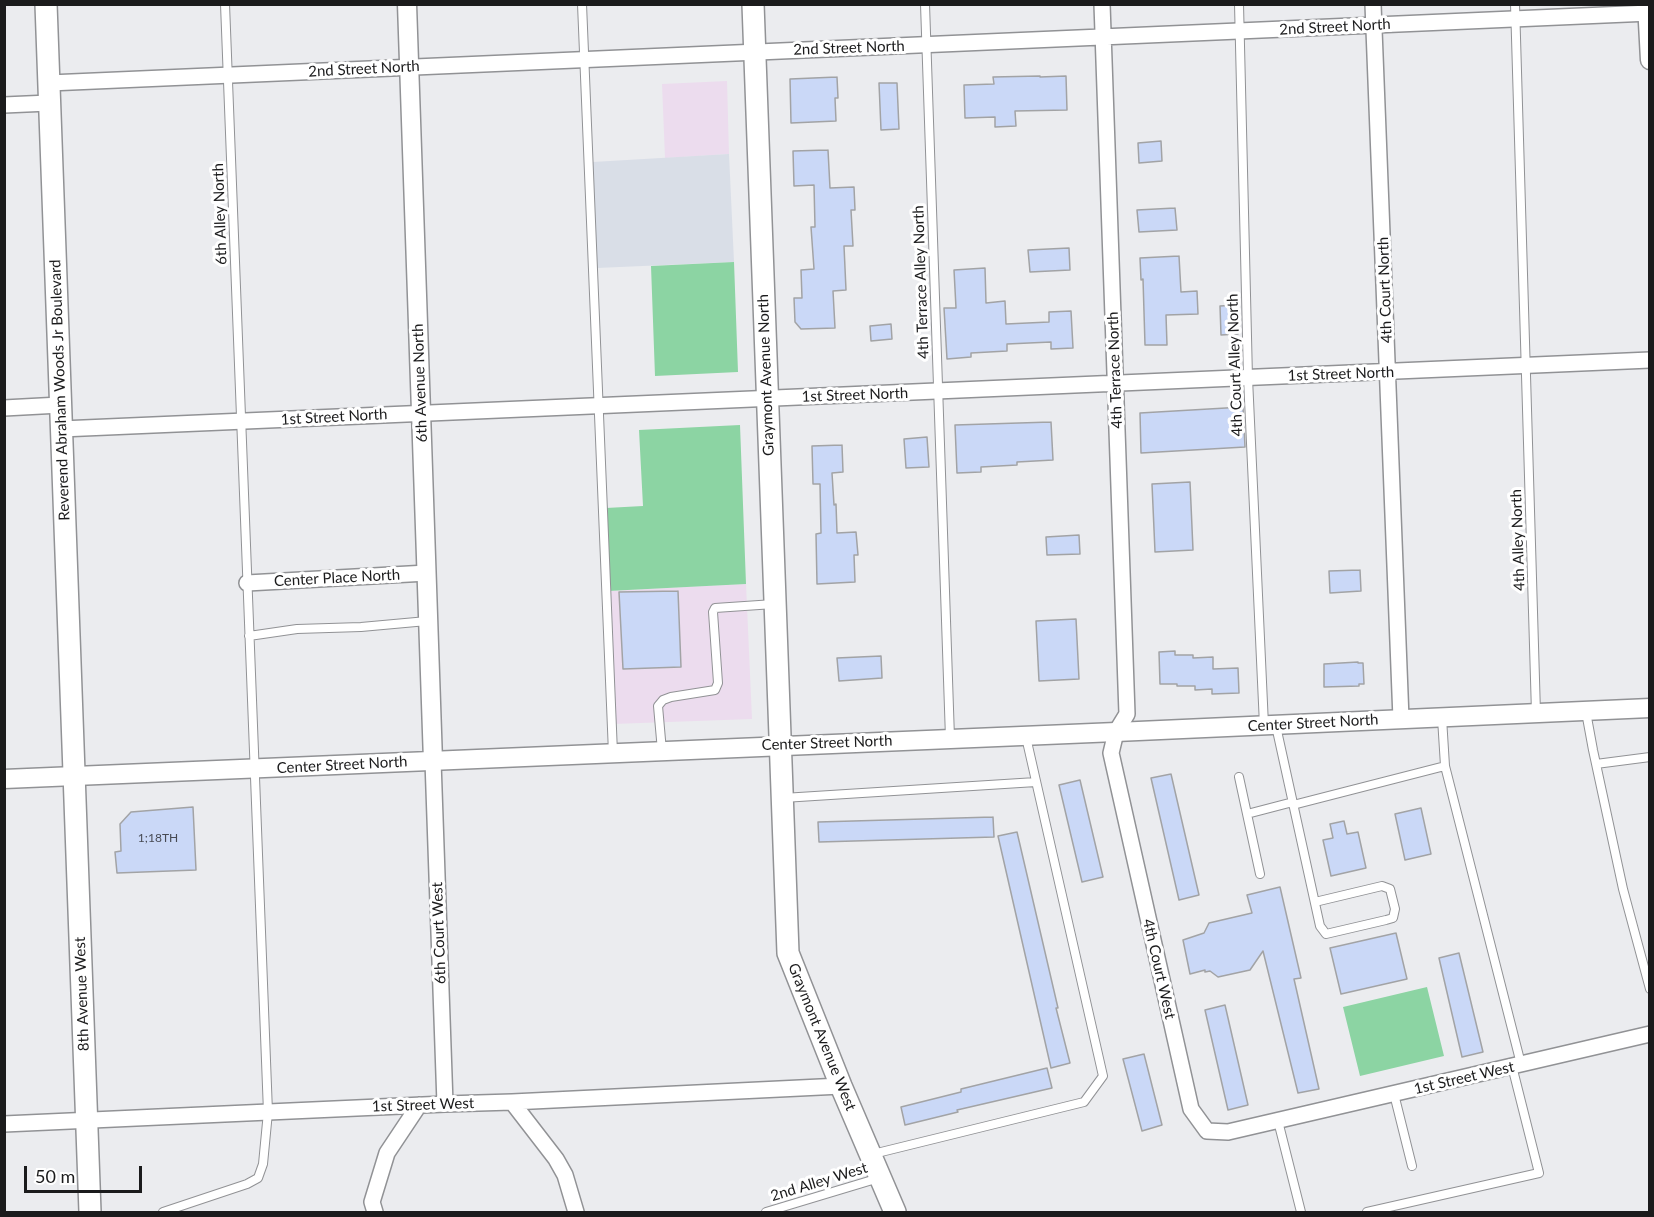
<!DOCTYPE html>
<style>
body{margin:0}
#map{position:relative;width:1654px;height:1217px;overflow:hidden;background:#ebecef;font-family:Lato,sans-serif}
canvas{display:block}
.frame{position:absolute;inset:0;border:6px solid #1b1b1c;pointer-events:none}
.scale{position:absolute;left:24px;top:1166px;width:118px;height:27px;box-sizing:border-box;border:3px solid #1b1b1c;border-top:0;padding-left:8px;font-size:18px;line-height:21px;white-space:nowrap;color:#1b1b1c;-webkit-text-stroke:4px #fff;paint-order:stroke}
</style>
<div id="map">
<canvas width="1654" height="1217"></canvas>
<div class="frame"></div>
<div class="scale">50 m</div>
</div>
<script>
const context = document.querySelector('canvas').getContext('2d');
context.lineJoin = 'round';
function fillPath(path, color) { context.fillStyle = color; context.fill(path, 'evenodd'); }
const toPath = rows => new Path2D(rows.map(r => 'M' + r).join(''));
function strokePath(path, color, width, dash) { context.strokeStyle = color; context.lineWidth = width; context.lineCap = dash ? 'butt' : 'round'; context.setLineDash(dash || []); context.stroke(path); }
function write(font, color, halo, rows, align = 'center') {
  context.font = font + ' Lato,sans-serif'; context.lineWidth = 6; context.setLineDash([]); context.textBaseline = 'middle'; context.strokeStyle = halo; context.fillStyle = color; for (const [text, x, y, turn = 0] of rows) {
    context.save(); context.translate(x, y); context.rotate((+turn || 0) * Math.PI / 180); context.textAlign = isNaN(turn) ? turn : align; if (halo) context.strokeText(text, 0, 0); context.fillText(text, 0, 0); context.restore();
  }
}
fillPath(toPath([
 [727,81,729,154,665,158,662,84],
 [746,584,752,719,613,724,608,591]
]), '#ecdcee');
fillPath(toPath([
 [729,154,734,262,597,268,593,162]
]), '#d9dee7');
fillPath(toPath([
 [734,262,738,372,655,376,651,266],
 [740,425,746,584,608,591,606,508,643,506,639,430],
 [1427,987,1444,1056,1360,1076,1343,1007]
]), '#8cd4a3');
const building = toPath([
 [1040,76,1040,77,1066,76,1067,110,1015,111,1016,126,995,127,995,117,965,118,964,85,994,84,993,77,1040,76],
 [837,77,838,98,835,98,836,121,791,123,790,79,837,77],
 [879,83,897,83,899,129,881,130,879,83],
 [1161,141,1162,161,1139,163,1138,143,1161,141],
 [828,150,830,188,854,187,855,210,851,210,853,246,844,246,846,290,833,291,835,328,801,329,795,322,794,298,802,298,801,270,814,269,811,227,815,227,814,185,794,186,793,151,828,150],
 [1175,208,1177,230,1139,232,1137,210,1175,208],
 [1069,248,1070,270,1030,272,1028,250,1069,248],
 [1179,256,1181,292,1197,291,1198,314,1166,315,1167,345,1145,345,1143,279,1141,280,1140,258,1179,256],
 [985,268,986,303,1005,301,1006,324,1049,322,1049,312,1071,311,1073,348,1051,349,1051,342,1007,344,1007,351,971,353,971,357,947,359,944,308,956,308,954,270,985,268],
 [1237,305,1238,334,1221,335,1220,306,1237,305],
 [891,324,892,339,871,341,870,326,891,324],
 [1243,407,1245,447,1141,453,1140,413,1243,407],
 [1051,422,1053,460,1017,462,1017,465,981,467,981,472,957,473,955,425,1051,422],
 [927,437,929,467,906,468,904,439,927,437],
 [842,445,843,472,832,473,834,505,836,504,837,533,856,532,858,555,854,555,855,582,817,584,816,534,821,533,820,484,813,484,812,446,842,445],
 [1190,482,1193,550,1155,552,1152,484,1190,482],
 [1079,535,1080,554,1047,555,1046,537,1079,535],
 [1360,570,1361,591,1330,593,1329,571,1360,570],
 [678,591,681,667,623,669,619,592,678,591],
 [1076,619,1079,679,1039,681,1036,621,1076,619],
 [1175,651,1175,655,1193,655,1193,658,1213,657,1213,669,1238,668,1239,693,1212,694,1212,689,1195,690,1195,686,1177,686,1177,684,1160,684,1159,652,1175,651],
 [881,656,882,678,839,681,837,658,881,656],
 [1358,662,1358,663,1363,663,1364,684,1359,684,1359,686,1324,687,1324,664,1358,662],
 [1171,774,1199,895,1179,900,1151,778,1171,774],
 [1080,780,1103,877,1082,882,1059,785,1080,780],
 [193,807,196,870,117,873,115,852,121,851,120,824,131,812,193,807],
 [1421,808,1431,854,1405,860,1395,814,1421,808],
 [993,817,994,837,819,842,818,822,993,817],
 [1344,821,1347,834,1358,832,1366,868,1331,876,1323,840,1333,838,1330,824,1344,821],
 [1017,832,1058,1008,1056,1008,1070,1063,1051,1068,998,836,1017,832],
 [1280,887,1301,978,1294,979,1319,1089,1298,1093,1263,951,1250,970,1218,977,1210,971,1205,972,1205,970,1190,974,1183,940,1204,933,1209,923,1252,913,1247,895,1280,887],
 [1396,933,1407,979,1341,994,1330,948,1396,933],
 [1459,953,1483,1052,1462,1057,1439,958,1459,953],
 [1225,1005,1248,1105,1228,1110,1205,1010,1225,1005],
 [1144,1054,1162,1125,1142,1131,1123,1059,1144,1054],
 [1047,1068,1052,1088,957,1110,958,1112,905,1125,901,1107,961,1092,961,1089,1047,1068]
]);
fillPath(building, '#cad8f7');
strokePath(building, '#a2a3a5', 1.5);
const service = toPath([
 [582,4,613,753],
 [925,4,950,738],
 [1239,4,1248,378,1264,725],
 [1515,4,1536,713],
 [249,636,297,629,361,627,427,621],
 [1586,712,1593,750,1623,889,1650,989],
 [1442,718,1445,766,1521,1064],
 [1276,726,1320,926,1326,934,1386,920,1393,918,1395,909,1390,889,1382,886,1315,902],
 [662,751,658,706,663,700,671,697,715,690,718,683,713,612,715,608,774,604],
 [1596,764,1650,757],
 [1239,777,1247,814],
 [783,798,1036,782],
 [1293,805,1445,766],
 [1260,874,1247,814,1293,802],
 [1394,1094,1412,1166],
 [1278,1121,1301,1212],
 [873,1154,1084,1102,1103,1076,1026,737],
 [163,1212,247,1184,258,1178,263,1164,268,1112,225,4],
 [766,1212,879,1178],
 [1367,1212,1539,1173,1512,1066]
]);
const minor = toPath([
 [1102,4,1127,714,1116,732,1111,753,1191,1109,1207,1131,1228,1132,1650,1034],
 [1373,4,1401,719],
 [49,83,1650,13],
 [4,105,49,103],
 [4,408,60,405],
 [61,429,1650,360],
 [247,583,427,573],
 [433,761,445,1104],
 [512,1102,556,1159,565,1175,576,1212],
 [4,1124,445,1104,512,1102,841,1086],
 [375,1212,372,1202,387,1153,419,1105]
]);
const tertiary = toPath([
 [407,4,433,761],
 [1647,4,1650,60],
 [4,779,1116,732,1650,708]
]);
const secondary = toPath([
 [46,4,90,1212],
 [753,4,788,953,841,1086,895,1212]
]);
strokePath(service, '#919295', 10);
strokePath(minor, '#919295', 18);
strokePath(tertiary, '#919295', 21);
strokePath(secondary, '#919295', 24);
strokePath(service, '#fff', 8);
strokePath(minor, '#fff', 15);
strokePath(tertiary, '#fff', 18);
strokePath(secondary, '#fff', 21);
write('12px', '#474a53', null, [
 ["1;18TH",158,838]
]);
write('15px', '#1b1b1c', '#fff', [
 ["2nd Street North",1335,27,-3],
 ["2nd Street North",849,48,-2],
 ["2nd Street North",364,69,-3],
 ["6th Alley North",220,214,-92],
 ["4th Terrace Alley North",921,282,-92],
 ["4th Court North",1385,290,-92],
 ["4th Court Alley North",1235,365,-92],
 ["4th Terrace North",1115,370,-92],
 ["1st Street North",1341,374,-2],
 ["Graymont Avenue North",766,375,-92],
 ["6th Avenue North",420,383,-92],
 ["Reverend Abraham Woods Jr Boulevard",60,390,-92],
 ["1st Street North",855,395,-2],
 ["1st Street North",334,417,-3],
 ["4th Alley North",1518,540,-92],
 ["Center Place North",337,578,-3],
 ["Center Street North",1313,723,-3],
 ["Center Street North",827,743,-2],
 ["Center Street North",342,765,-3],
 ["6th Court West",439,933,-92],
 ["4th Court West",1159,969,77],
 ["8th Avenue West",82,994,-92],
 ["Graymont Avenue West",822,1037,68],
 ["1st Street West",1464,1078,-13],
 ["1st Street West",423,1105,-2],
 ["2nd Alley West",819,1182,-17]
]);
</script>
